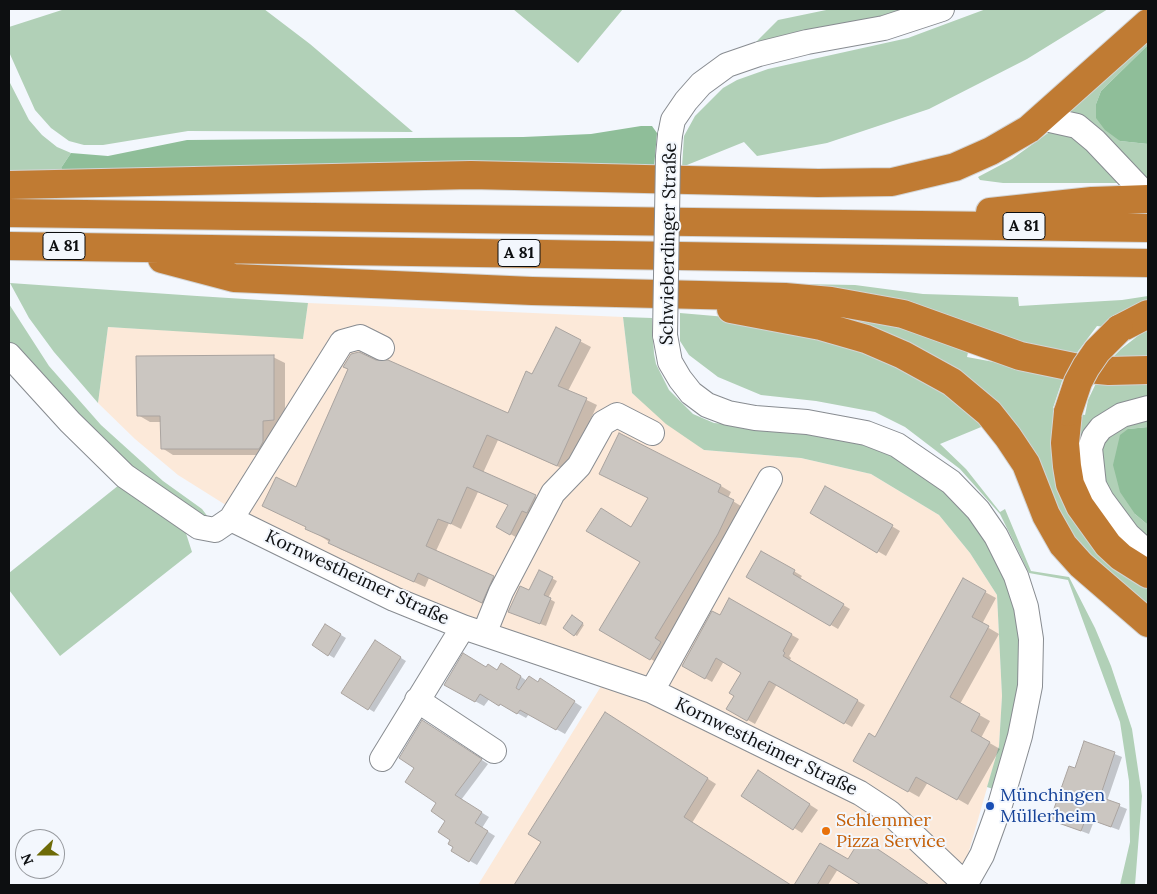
<!DOCTYPE html>
<meta charset="utf-8">
<style>
body{margin:0}
#map{position:relative;width:1157px;height:894px;overflow:hidden;background:#f3f7fd;font-family:Lora,serif}
canvas{display:block}
.frame{position:absolute;inset:0;border:10px solid #0d0f11;pointer-events:none}
.north{position:absolute;left:15px;top:829px;width:50px;height:50px;box-sizing:border-box;background:#f3f7fd;border:1px solid #979a9f;border-radius:50%;rotate:248deg;font-size:14px;font-weight:700;line-height:20px;text-align:center;color:#0d0f11}
.north::after{content:'';display:block;margin:auto;width:18px;height:22px;background:#6e6b08;clip-path:polygon(50% 0,100% 100%,50% 72%,0 100%)}
</style>
<div id="map">
<canvas width="1157" height="894"></canvas>
<div class="frame"></div>
<div class="north">N</div>
</div>
<script>
const context = document.querySelector('canvas').getContext('2d');
context.lineJoin = 'round';
function fillPath(path, color) { context.fillStyle = color; context.fill(path, 'evenodd'); }
const toPath = rows => new Path2D(rows.map(r => 'M' + r).join(''));
function strokePath(path, color, width, dash) { context.strokeStyle = color; context.lineWidth = width; context.lineCap = dash ? 'butt' : 'round'; context.setLineDash(dash || []); context.stroke(path); }
function write(font, color, halo, rows, align = 'center') {
  context.font = font + ' Lora,serif'; context.lineWidth = 4; context.setLineDash([]); context.textBaseline = 'middle'; context.strokeStyle = halo; context.fillStyle = color; for (const [text, x, y, turn = 0] of rows) {
    context.save(); context.translate(x, y); context.rotate((+turn || 0) * Math.PI / 180); context.textAlign = isNaN(turn) ? turn : align; if (halo) context.strokeText(text, 0, 0); context.fillText(text, 0, 0); context.restore();
  }
}
fillPath(toPath([
 [308,303,623,317,632,393,704,450,801,458,871,474,939,515,970,553,997,595,1002,696,999,746,967,858,951,885,478,885,608,675,484,634,229,507,178,475,135,439,98,403,108,327,303,338]
]), '#fce9d9');
fillPath(toPath([
 [65,9,264,9,310,44,413,132,188,131,103,145,84,145,69,141,51,128,35,110,9,52,9,27],
 [513,9,623,9,578,63],
 [831,9,917,9,752,46,778,20],
 [986,9,1108,9,1027,59,929,109,827,143,757,156,744,142,682,167,684,136,695,116,723,88,737,80,768,69,908,38],
 [1148,37,1148,45,1101,91,1096,104,1120,141,1148,144,1148,178,1141,177,1069,113,1072,106],
 [9,81,29,120,42,135,57,147,71,153,61,168,69,178,9,177],
 [1053,132,1070,136,1083,142,1123,183,1003,183,980,180,978,177,1012,159,1048,133],
 [10,283,197,296,308,303,303,339,108,327,98,403,54,352,29,318],
 [799,284,855,285,923,294,1018,297,1019,306,1122,300,1148,296,1148,300,1105,327,1097,326,1073,358,799,288],
 [9,304,49,366,101,425,163,481,202,509,208,517,203,519,160,494,20,359,9,341],
 [795,305,859,314,969,348,967,357,1064,375,1053,408,1056,410,1148,587,1148,606,1138,595,1130,592,1106,572,1071,535,1023,439],
 [680,313,738,318,853,347,928,380,986,425,940,444,966,469,1000,512,1005,509,1031,571,1069,577,1095,628,1111,666,1132,729,1142,796,1135,885,1120,885,1130,842,1129,781,1120,722,1068,580,1029,573,1000,514,960,469,905,427,875,412,816,401,761,395,718,377,689,355,680,341],
 [623,317,652,318,654,354,656,364,669,390,693,414,714,423,824,432,859,441,893,455,935,481,970,516,1003,570,1013,602,1019,633,1020,667,1018,698,996,790,987,787,999,746,1002,696,997,595,970,553,939,515,871,474,801,458,704,450,666,424,632,393],
 [1148,328,1148,361,1110,360,1121,349],
 [1098,379,1148,379,1148,404,1076,453,1080,414,1085,415,1088,400],
 [1148,414,1148,427,1128,429,1135,514,1148,525,1148,547,1102,485,1098,443,1104,433],
 [124,481,182,521,192,552,60,656,9,590,9,573]
]), '#b1d0b7');
fillPath(toPath([
 [1148,45,1148,144,1120,141,1105,130,1096,118,1096,104,1101,91],
 [641,126,652,126,657,133,654,168,69,178,61,168,71,153,108,156,187,140,523,137,591,134],
 [1148,427,1148,525,1135,514,1120,492,1113,465,1120,435,1128,429]
]), '#8fbe99');
fillPath(toPath([
 [557,329,591,347,568,391,597,405,568,471,498,440,483,473,546,502,521,540,498,527,509,505,478,492,461,529,449,523,436,551,504,583,492,608,429,578,425,587,340,549,307,527,264,506,296,488,508,414,533,376],
 [273,357,285,363,285,426,274,426,274,449,270,455,173,455,162,448,162,422,150,422,138,415],
 [721,486,731,492,728,498,744,508,661,665,601,630,641,561,631,528],
 [826,487,900,531,886,556,811,512],
 [762,552,802,576,800,579,850,609,838,629,748,577],
 [540,572,557,581,548,598,555,602,546,626,514,614],
 [963,580,996,598,982,624,999,634,960,704,990,721,981,738,1000,749,968,805,928,782,919,797,855,761,876,738],
 [729,600,799,639,789,656,791,658,789,662,865,705,852,727,777,684,755,724,728,709,735,695,742,673,724,661,712,682,683,665,720,617],
 [572,617,584,625,577,636,564,628],
 [326,626,346,638,334,658,313,645],
 [375,642,406,661,374,712,343,693],
 [486,669,497,671,510,669,527,681,549,685,582,707,565,734,529,714,526,718,490,698,484,706,445,685],
 [614,719,716,784,692,823,790,885,515,885],
 [430,726,488,764,461,800,489,817,482,828,495,836,477,865,453,851,455,847,447,820,416,768],
 [1085,742,1122,757,1107,801,1127,809,1119,830,1094,821,1089,834,1052,820,1075,770],
 [767,777,818,810,802,833,743,795],
 [820,844,848,861,870,844,928,885,863,885,838,869,828,885,795,885]
]), '#0003');
const building = toPath([
 [556,327,581,340,558,386,587,398,557,466,487,435,473,467,536,495,527,513,522,511,510,535,496,527,508,505,467,487,451,524,438,519,426,546,494,576,482,603,418,573,414,582,328,543,330,540,305,529,306,527,262,506,276,477,296,487,348,369,343,367,351,354,359,352,376,360,388,360,508,413,526,371,532,374,556,327],
 [274,355,274,420,263,421,263,442,259,449,161,449,160,416,137,416,136,356,274,355],
 [619,433,721,485,718,492,734,500,718,534,655,638,661,642,650,660,599,630,640,562,586,531,601,508,631,527,648,498,599,474,619,433],
 [825,486,893,525,877,553,810,513,825,486],
 [761,551,795,570,793,574,844,604,830,626,746,577,761,551],
 [539,570,553,577,544,595,551,598,540,624,508,612,520,586,529,590,539,570],
 [963,578,986,591,972,617,989,626,950,697,980,714,971,731,990,742,957,800,916,777,908,792,853,761,869,733,875,737,963,578],
 [729,598,792,634,783,651,785,653,783,656,858,700,844,724,769,681,747,721,726,709,734,696,729,693,741,673,716,658,705,679,682,666,712,611,720,615,729,598],
 [572,615,583,623,574,636,563,628,572,615],
 [325,624,341,634,328,656,312,645,325,624],
 [375,640,401,657,368,710,341,693,375,640],
 [463,653,486,667,488,664,497,670,501,663,521,676,516,688,519,690,529,676,538,682,540,678,575,701,556,730,520,710,517,714,500,704,499,706,480,694,475,702,444,685,463,653],
 [605,712,708,778,684,817,791,885,514,885,541,842,528,834,605,712],
 [422,720,482,759,455,795,482,812,475,823,488,831,469,862,451,851,453,847,448,844,450,840,438,832,445,821,431,811,436,803,405,782,414,768,399,758,422,720],
 [1084,741,1115,752,1100,797,1120,804,1111,827,1086,818,1081,831,1050,820,1069,766,1075,768,1084,741],
 [758,770,810,804,793,830,741,796,758,770],
 [861,838,897,862,929,885,861,885,829,865,817,885,794,885,820,843,848,859,861,838]
]);
fillPath(building, '#cbc6c1');
strokePath(building, '#aaa4a0', 1);
const minor = toPath([
 [1041,118,1077,126,1095,141,1148,197],
 [670,135,673,120,686,101,701,84,727,65,759,54,807,42,884,28,942,9],
 [665,335,670,362,680,379,691,393,707,405,728,413,755,418,807,422,866,433,897,445,951,482,978,510,996,536,1016,576,1026,607,1031,639,1030,686,1020,736,1000,805,982,855,965,885],
 [9,355,70,422,125,476,199,527,215,530,231,519,342,342,360,337,382,348],
 [1148,408,1122,415,1101,428,1094,437,1090,448,1094,485,1102,500,1128,535,1148,553],
 [231,519,394,599,463,627,652,691,860,793,889,812,966,885],
 [484,634,501,592,553,493,579,466,603,423,617,415,652,433],
 [652,691,770,479],
 [417,700,494,751],
 [382,759,463,627]
]);
const highway = toPath([
 [9,185,471,175,818,183,892,182,955,167,991,151,1029,129,1148,23],
 [990,212,1092,201,1148,199],
 [9,213,1148,228],
 [9,246,1148,263],
 [162,259,234,278,532,291,785,297,831,301,903,314,1020,356,1078,368,1109,371,1148,370],
 [731,309,821,326,866,339,903,355,952,382,989,413,1008,437,1026,464,1046,515,1063,545,1081,565,1148,623],
 [1119,329,1148,314],
 [1068,412,1065,443,1067,466,1070,484,1080,506,1108,545,1121,557,1148,574]
]);
strokePath(minor, '#888c91', 26);
strokePath(highway, '#d3d4d4', 30);
strokePath(minor, '#fff', 24);
strokePath(highway, '#c07b33', 28);
const minorBridge = toPath([
 [665,335,668,156,670,135]
]);
const highwayBridge = toPath([
 [1068,412,1078,382,1086,367,1097,351,1119,329]
]);
strokePath(minorBridge, '#888c91', 26, []);
strokePath(highwayBridge, '#d3d4d4', 30, []);
strokePath(minorBridge, '#fff', 24);
strokePath(highwayBridge, '#c07b33', 28);
for (const [x, y, r, color] of [
 [990,806,5,"#1a4fb4"],
 [826,831,5,"#e8710a"]
]) { const dot = new Path2D(); dot.arc(x, y, r, 0, 2 * Math.PI); context.fillStyle = color; context.fill(dot); strokePath(dot, '#f3f7fd', 2); }
for (const [x, y, w] of [
 [1024,226,42],
 [64,246,42],
 [519,253,42]
]) { const box = new Path2D(); box.roundRect(x - w / 2, y - 13.5, w, 27, 4); context.fillStyle = '#f3f7fd'; context.fill(box); strokePath(box, '#0d0f11', 1); }
write('bold 16px', '#0d0f11', null, [
 ["A 81",1024,226],
 ["A 81",64,246],
 ["A 81",519,253]
]);
write('18px', '#0d0f11', '#f3f7fd', [
 ["Schwieberdinger Straße",669,244,-89],
 ["Kornwestheimer Straße",357,578,25],
 ["Kornwestheimer Straße",766,747,26]
]);
write('18px', '#164399', '#f3f7fd', [
 ["Münchingen",1000,796],
 ["Müllerheim",1000,817]
], 'left');
write('18px', '#c56008', '#f3f7fd', [
 ["Schlemmer",836,821],
 ["Pizza Service",836,842]
], 'left');
</script>
